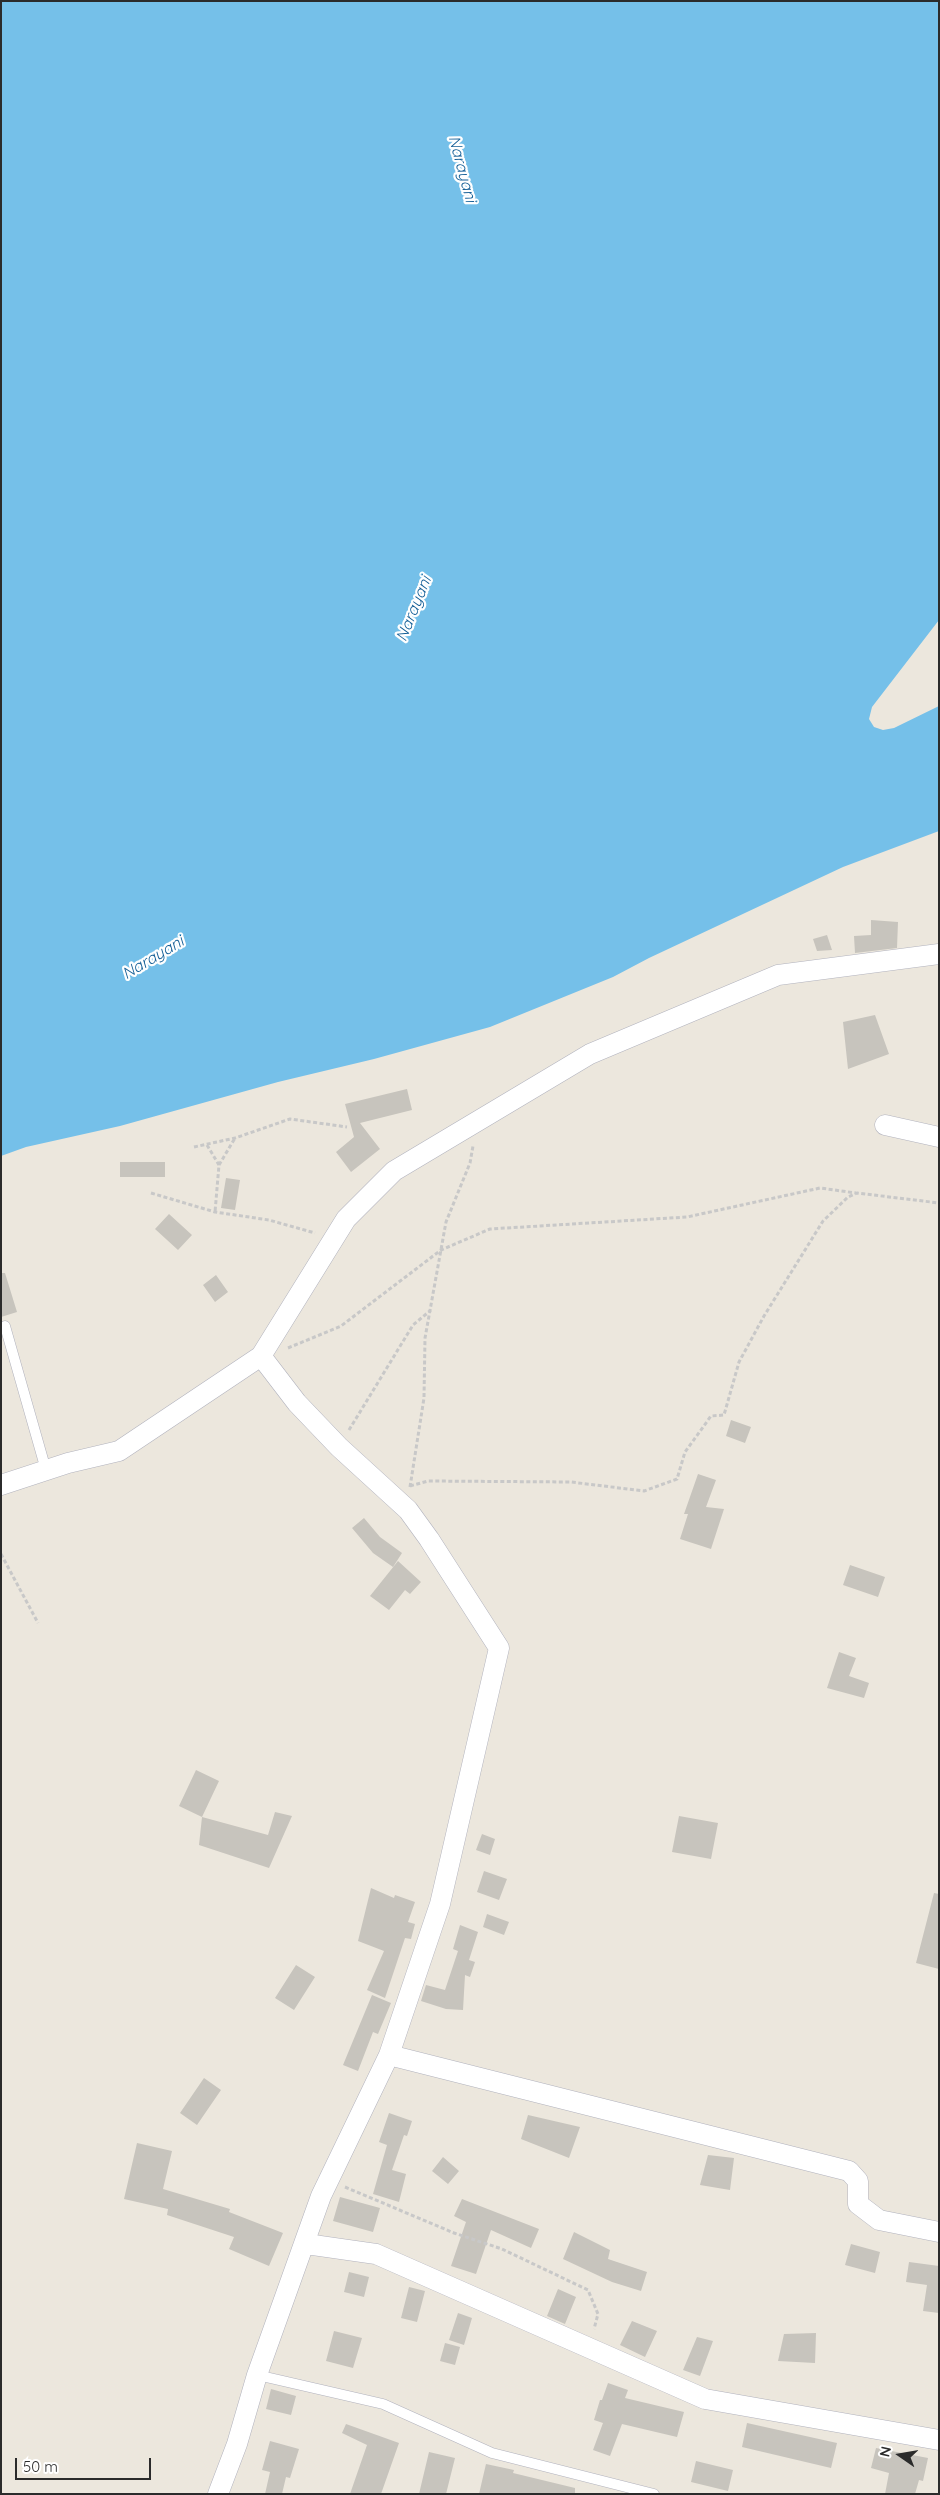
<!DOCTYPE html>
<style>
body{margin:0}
#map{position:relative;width:940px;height:2495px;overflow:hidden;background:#ece7dd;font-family:Quicksand,sans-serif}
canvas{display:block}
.frame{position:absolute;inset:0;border:2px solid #2b2b2b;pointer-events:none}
.north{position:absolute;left:875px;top:2430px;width:50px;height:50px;-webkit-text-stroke:4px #fff;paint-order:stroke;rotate:283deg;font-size:14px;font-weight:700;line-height:20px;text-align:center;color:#2b2b2b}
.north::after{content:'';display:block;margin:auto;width:18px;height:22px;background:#2b2b2b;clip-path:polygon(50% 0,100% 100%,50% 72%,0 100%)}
.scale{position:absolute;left:15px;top:2458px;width:136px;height:22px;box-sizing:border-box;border:2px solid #2b2b2b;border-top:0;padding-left:6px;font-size:15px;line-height:18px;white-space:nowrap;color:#2b2b2b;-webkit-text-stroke:4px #fff;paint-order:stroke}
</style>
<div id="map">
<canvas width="940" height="2495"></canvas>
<div class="frame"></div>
<div class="north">N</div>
<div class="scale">50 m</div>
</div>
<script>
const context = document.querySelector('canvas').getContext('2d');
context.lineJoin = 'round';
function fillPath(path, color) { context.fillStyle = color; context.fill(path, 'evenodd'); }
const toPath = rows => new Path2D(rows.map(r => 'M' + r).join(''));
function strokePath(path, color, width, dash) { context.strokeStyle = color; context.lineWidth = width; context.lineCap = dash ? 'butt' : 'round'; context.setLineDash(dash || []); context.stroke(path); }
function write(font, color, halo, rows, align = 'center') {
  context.font = font + ' Quicksand,sans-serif'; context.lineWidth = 4.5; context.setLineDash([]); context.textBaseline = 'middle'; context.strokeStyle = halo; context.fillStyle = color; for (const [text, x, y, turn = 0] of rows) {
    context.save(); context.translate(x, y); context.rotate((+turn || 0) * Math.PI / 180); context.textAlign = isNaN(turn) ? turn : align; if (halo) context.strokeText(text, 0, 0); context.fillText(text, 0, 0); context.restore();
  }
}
fillPath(toPath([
 [1,1,939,1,939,620,872,707,869,719,874,727,883,730,894,728,939,706,939,831,843,867,649,958,613,977,490,1027,374,1059,278,1082,120,1126,26,1147,1,1156]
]), '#75c0e9');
fillPath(toPath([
 [871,920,898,922,897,948,855,953,854,936,871,935],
 [827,935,832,950,817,951,813,939],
 [875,1015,889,1054,848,1069,843,1022],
 [407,1089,412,1110,360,1123,380,1149,351,1172,336,1152,354,1137,345,1104],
 [120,1162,165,1162,165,1177,120,1177],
 [226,1178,240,1180,235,1210,221,1208],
 [169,1214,192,1235,178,1250,155,1229],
 [1,1273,5,1273,17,1312,1,1317],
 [216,1275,228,1292,215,1302,203,1285],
 [731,1420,751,1427,745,1443,726,1436],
 [698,1474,716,1480,706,1507,724,1509,711,1549,680,1539,688,1514,684,1514],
 [364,1518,380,1537,402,1553,393,1567,373,1553,352,1528],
 [398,1561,421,1582,410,1594,405,1590,389,1610,370,1596],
 [850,1565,885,1577,878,1597,843,1585],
 [839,1652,856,1658,849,1676,869,1683,864,1698,827,1688],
 [196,1770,219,1781,202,1817,179,1806],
 [275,1812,292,1816,269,1868,199,1845,202,1817,268,1835],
 [679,1816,718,1823,711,1859,672,1852],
 [482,1834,495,1839,490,1855,476,1850],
 [484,1871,507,1879,499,1900,477,1892],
 [371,1888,394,1898,395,1895,415,1902,408,1922,415,1924,411,1939,405,1938,385,1998,367,1990,384,1951,358,1941],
 [934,1893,939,1894,939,1969,916,1963],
 [487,1914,509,1922,504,1935,483,1927],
 [460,1925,478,1932,469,1960,475,1962,470,1977,465,1975,463,2010,446,2009,421,2001,426,1985,445,1990,458,1951,453,1949],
 [296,1965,315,1977,294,2010,275,1998],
 [372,1995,391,2003,378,2034,373,2032,358,2071,343,2065],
 [204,2078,221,2090,197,2125,180,2113],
 [389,2113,412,2121,407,2136,404,2135,392,2170,406,2174,399,2202,373,2194,387,2145,379,2142],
 [528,2115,580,2127,569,2158,521,2139],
 [137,2143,172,2151,163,2189,230,2209,229,2212,283,2233,269,2266,229,2249,234,2237,167,2215,168,2209,124,2199],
 [708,2155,734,2158,730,2190,700,2185],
 [443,2157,459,2171,448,2184,432,2171],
 [340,2197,380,2208,373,2232,333,2221],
 [462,2199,539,2229,531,2248,491,2230,476,2274,451,2266,466,2222,454,2216],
 [574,2232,610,2250,608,2259,647,2272,641,2291,612,2282,563,2259],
 [851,2244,880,2252,875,2273,845,2265],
 [909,2262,939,2266,939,2313,923,2311,927,2285,906,2282],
 [349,2272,369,2277,364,2297,344,2292],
 [409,2287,425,2291,417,2322,401,2318],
 [558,2289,576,2297,565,2324,547,2316],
 [458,2313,472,2318,464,2345,449,2340],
 [632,2321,657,2331,645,2357,620,2345],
 [334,2331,362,2338,353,2368,326,2361],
 [816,2333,815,2363,778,2361,784,2334],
 [697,2337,713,2341,700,2376,683,2370],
 [445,2343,460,2347,455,2365,440,2361],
 [608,2383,628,2390,625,2398,684,2412,677,2437,622,2424,610,2456,593,2450,603,2423,594,2420,600,2400,602,2400],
 [271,2389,296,2396,291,2415,266,2409],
 [747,2423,837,2443,831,2468,742,2447],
 [346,2424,399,2443,381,2494,350,2494,367,2445,342,2433],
 [270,2441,299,2449,290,2478,286,2477,282,2494,265,2494,270,2472,262,2470],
 [876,2448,928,2458,923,2481,919,2480,915,2494,885,2494,889,2473,871,2468],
 [429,2452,455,2458,446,2494,419,2494],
 [696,2461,733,2470,728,2491,691,2482],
 [486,2464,514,2470,513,2473,575,2488,575,2494,479,2494]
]), '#c7c4bd');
const lane = toPath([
 [5,1326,46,1470],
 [257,2375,383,2404,492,2453,654,2494]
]);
const street = toPath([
 [885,1125,939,1137],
 [1,1485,68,1463,119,1451,261,1356,346,1219,394,1171,590,1054,778,975,939,954],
 [389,2055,849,2171,858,2181,858,2204,879,2220,939,2232],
 [306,2244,376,2254,705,2399,939,2440],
 [218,2494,237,2444,257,2375,321,2196,389,2055,440,1904,499,1648,429,1539,408,1510,339,1447,297,1403,261,1356]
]);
strokePath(lane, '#b1b2bd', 11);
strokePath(street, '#b1b2bd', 21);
strokePath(toPath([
 [207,1145,219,1165,215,1212],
 [194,1147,235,1138,290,1119,347,1127],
 [219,1165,235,1138],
 [151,1193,215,1212,269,1220,315,1233],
 [288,1348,341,1326,441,1250,490,1229,687,1217,820,1188,856,1193],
 [349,1430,413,1325,431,1310],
 [410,1486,428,1481,571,1482,644,1491,677,1479,685,1452,711,1416,724,1415,739,1362,764,1316,823,1221,848,1197,857,1193,939,1203],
 [410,1487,424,1398,425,1338,446,1222,470,1163,473,1146],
 [1,1554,38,1623],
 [345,2187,454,2233,502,2249,588,2290,598,2314,594,2329]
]), '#c8c8c8', 3, [4, 2.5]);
strokePath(lane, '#fff', 10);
strokePath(street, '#fff', 20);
write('italic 16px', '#135e96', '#fff', [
 ["Narayani",462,169,75],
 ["Narayani",414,609,-68],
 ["Narayani",153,958,-31]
]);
</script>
